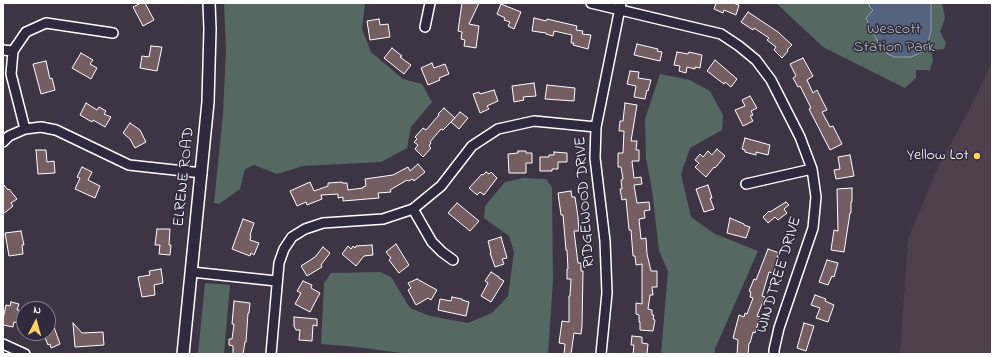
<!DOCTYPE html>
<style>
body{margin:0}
#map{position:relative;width:995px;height:357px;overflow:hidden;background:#3d3444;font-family:"Indie Flower",sans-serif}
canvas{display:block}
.frame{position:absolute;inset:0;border:4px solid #fff;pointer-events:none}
.north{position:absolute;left:16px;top:301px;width:40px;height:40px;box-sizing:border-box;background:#2f2a3d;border:1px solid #827f8b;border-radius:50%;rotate:6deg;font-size:11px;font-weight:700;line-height:16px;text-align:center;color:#fff}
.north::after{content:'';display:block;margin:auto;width:14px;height:18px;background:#ffd166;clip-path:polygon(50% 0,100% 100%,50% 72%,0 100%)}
</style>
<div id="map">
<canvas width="995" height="357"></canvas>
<div class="frame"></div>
<div class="north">N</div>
</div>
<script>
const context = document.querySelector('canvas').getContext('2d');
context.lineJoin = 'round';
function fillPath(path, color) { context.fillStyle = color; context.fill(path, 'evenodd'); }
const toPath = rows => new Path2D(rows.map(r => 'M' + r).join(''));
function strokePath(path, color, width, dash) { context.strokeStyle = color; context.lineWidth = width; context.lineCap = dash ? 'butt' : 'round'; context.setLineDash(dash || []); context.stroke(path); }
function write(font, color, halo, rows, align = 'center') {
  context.font = font + ' "Indie Flower",sans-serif'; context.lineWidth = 3; context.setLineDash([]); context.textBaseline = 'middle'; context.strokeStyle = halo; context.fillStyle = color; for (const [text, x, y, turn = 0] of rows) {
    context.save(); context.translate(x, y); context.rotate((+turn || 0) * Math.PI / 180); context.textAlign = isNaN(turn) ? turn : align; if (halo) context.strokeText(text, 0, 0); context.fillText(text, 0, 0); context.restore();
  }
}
fillPath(toPath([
 [992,63,992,354,900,354,908,239,938,167,966,116]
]), '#4e414d');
fillPath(toPath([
 [224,3,365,3,362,29,371,52,403,79,422,84,432,102,411,127,407,148,381,162,303,166,277,174,254,165,245,169,240,189,219,204,214,203,223,114,226,50],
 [776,3,942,3,945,18,940,32,946,43,944,49,931,50,933,60,930,70,916,70,916,78,905,88,823,47],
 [660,74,690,80,710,91,723,115,722,130,690,148,681,174,691,217,715,234,758,251,715,349,715,354,661,354,668,271,659,251,652,190,646,158,645,119],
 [523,178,546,179,552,187,553,281,548,354,408,354,357,347,321,344,324,283,331,273,380,272,391,277,410,308,430,316,468,323,492,313,508,296,514,252,509,236,484,218,485,206,505,182],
 [205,283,230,285,224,354,198,354]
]), '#556861');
const water = toPath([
 [869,3,931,3,931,31,926,50,911,57,894,57,888,54,880,46,866,18,873,10,869,6,869,3]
]);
fillPath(water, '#55637e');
strokePath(water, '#99a1b2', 1);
const building = toPath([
 [141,3,145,3,154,20,143,26,133,7,141,3],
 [462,3,479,3,469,24,479,26,476,48,464,46,465,40,461,39,462,32,458,31,462,3],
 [716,3,733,3,739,5,736,15,724,10,723,13,714,9,716,3],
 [501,4,521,12,514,29,508,26,510,22,504,20,505,18,497,14,501,4],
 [748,12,778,32,792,45,787,50,788,51,782,58,774,50,776,47,767,40,769,38,754,28,753,30,741,22,748,12],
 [534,18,546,21,547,19,577,26,576,30,583,31,582,34,591,35,588,49,573,45,574,43,571,43,572,35,554,31,553,36,546,34,546,33,532,31,534,18],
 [379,19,380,25,388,24,390,37,370,40,367,21,379,19],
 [637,44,658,49,657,51,662,52,660,61,634,55,637,44],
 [151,46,162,47,157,71,140,68,142,56,149,57,151,46],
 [392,48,402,56,400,57,411,65,404,74,384,58,392,48],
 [677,52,688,54,689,52,702,55,700,68,695,67,695,69,687,67,686,73,679,71,680,66,674,65,677,52],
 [81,53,93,60,90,64,97,68,91,79,72,68,81,53],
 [803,58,813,76,807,80,813,93,817,90,827,110,822,112,830,127,833,126,842,144,830,150,809,109,811,108,800,86,798,87,793,78,796,76,790,64,803,58],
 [715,60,737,79,731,87,725,82,724,84,707,71,715,60],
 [46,61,50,79,52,78,55,90,41,94,33,64,46,61],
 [432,63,434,68,445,64,449,74,439,78,440,80,428,85,421,68,432,63],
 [630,71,639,72,638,78,651,80,648,91,647,90,645,99,634,97,636,86,627,84,630,71],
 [534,83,536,96,523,97,524,100,514,102,512,86,534,83],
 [547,85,575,88,574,101,545,99,547,85],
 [494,90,498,101,487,106,489,109,480,113,473,94,479,92,480,94,494,90],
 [750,96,757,108,751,111,753,115,750,116,753,121,743,126,735,110,745,106,742,100,750,96],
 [86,103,97,110,99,107,106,111,104,114,111,117,105,127,93,120,92,122,80,115,86,103],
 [625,103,637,105,631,141,637,141,636,150,639,150,639,161,632,161,634,178,641,177,642,184,634,185,637,203,649,202,650,210,644,211,645,218,639,219,641,239,646,238,647,254,651,271,657,271,657,287,652,287,653,295,650,295,648,309,652,310,652,315,654,315,653,319,655,320,653,331,640,330,640,322,639,322,639,315,636,314,636,303,642,304,642,264,636,265,635,256,633,256,631,230,629,230,626,199,622,200,620,189,622,189,621,180,623,179,621,167,618,167,618,153,623,153,624,131,619,131,620,121,623,121,625,103],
 [444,108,455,118,443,130,441,129,430,142,431,143,429,146,431,148,423,157,415,149,418,145,414,142,417,139,415,137,423,128,426,130,439,115,438,114,444,108],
 [460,112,468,118,459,129,451,122,460,112],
 [130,123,140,130,146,142,135,148,130,139,123,133,130,123],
 [745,138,770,145,768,155,756,152,756,155,745,152,745,150,742,149,745,138],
 [717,149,725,156,715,168,714,167,706,177,695,167,699,163,695,160,700,154,703,157,708,151,712,155,717,149],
 [36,150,46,150,47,162,54,161,55,173,38,174,36,150],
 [518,151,526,151,526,153,532,153,532,163,526,163,526,173,509,173,508,154,518,153,518,151],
 [554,152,567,153,567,162,558,162,558,169,552,169,552,171,540,171,540,157,549,157,549,155,554,155,554,152],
 [850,155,854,176,836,179,834,170,840,169,838,157,850,155],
 [418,164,425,172,414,181,413,179,408,181,407,180,390,190,391,192,378,193,379,198,343,201,343,197,338,198,338,194,321,195,322,199,307,205,306,202,297,206,290,191,310,182,314,191,328,186,328,183,342,182,342,183,347,183,348,190,363,188,363,187,366,186,365,179,393,175,408,167,410,171,418,164],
 [82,167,92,172,88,180,100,186,95,198,75,189,80,178,77,177,82,167],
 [486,172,489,174,491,172,497,178,484,195,480,192,477,195,469,188,482,174,483,175,486,172],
 [3,184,8,190,9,189,17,199,11,203,13,206,3,214,3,184],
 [708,185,712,198,710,198,714,209,704,212,696,189,708,185],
 [852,188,852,202,851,202,851,213,850,213,844,252,831,250,834,230,838,231,837,189,852,188],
 [571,191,572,197,575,197,578,217,579,231,574,231,578,263,581,263,581,271,583,271,582,326,581,334,574,333,571,354,564,354,565,344,559,343,562,321,569,322,569,296,570,296,571,279,567,279,567,269,568,269,567,250,566,250,563,215,561,215,558,193,571,191],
 [786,202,789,205,784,209,787,213,778,220,775,217,768,223,763,217,769,211,770,212,786,202],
 [457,203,479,221,470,231,448,213,457,203],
 [730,218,744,224,744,225,750,227,746,238,727,233,730,218],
 [243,219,254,223,250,235,251,236,250,240,259,243,254,255,251,253,250,256,232,249,243,219],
 [157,229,170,229,169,245,171,245,170,255,159,254,160,245,155,245,157,229],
 [21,231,24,245,22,245,23,254,9,256,5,233,21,231],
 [501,237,507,258,502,259,504,264,495,267,490,253,491,253,488,241,501,237],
 [396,244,409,265,399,273,389,260,391,258,386,252,396,244],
 [372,245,373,255,364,256,356,266,342,254,348,246,351,249,353,246,355,248,356,246,372,245],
 [323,247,330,253,321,265,322,267,307,276,301,266,315,257,323,247],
 [768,249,779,253,777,257,779,258,773,273,769,272,762,296,765,297,757,316,760,317,755,333,753,332,750,343,749,343,748,354,737,354,738,340,733,338,739,315,744,317,745,313,747,314,753,298,750,297,751,292,749,291,754,279,756,280,768,249],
 [827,260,838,263,834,277,832,276,828,285,819,282,827,260],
 [161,269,163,283,154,285,155,295,142,297,138,277,150,275,149,271,161,269],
 [491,272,499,277,499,278,504,281,491,302,481,296,488,283,485,281,491,272],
 [417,279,437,290,431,300,428,298,416,305,408,290,411,288,408,283,417,279],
 [303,281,312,285,311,288,320,293,310,312,295,304,301,293,297,291,303,281],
 [815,295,826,299,825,301,834,305,828,322,816,318,820,308,811,305,815,295],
 [452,297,462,299,462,300,469,302,466,316,438,310,440,299,451,301,452,297],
 [234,301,250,303,249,313,248,313,246,342,245,342,243,354,233,354,233,346,229,345,229,339,232,339,234,324,232,324,234,301],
 [11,302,19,304,17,310,24,311,24,324,14,322,13,327,3,325,3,319,6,305,10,306,11,302],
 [294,317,317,319,317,326,313,325,312,341,299,340,300,330,296,330,294,326,294,317],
 [73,323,82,333,103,332,104,345,75,347,73,323],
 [804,323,814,326,806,351,797,348,804,323],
 [48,325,54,327,60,344,51,348,50,344,48,345,43,333,48,333,48,325],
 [632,336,642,337,642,343,648,344,647,354,633,354,634,345,631,345,632,336]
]);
fillPath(building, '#745e62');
strokePath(building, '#fff', 1);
const minor = toPath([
 [591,3,721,34,739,46,756,60,771,80,800,137,812,169,816,197,813,228,779,328,774,350,774,354],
 [425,27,430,3],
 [3,50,13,51],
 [25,129,11,74,13,51,26,32,46,23,113,33],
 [3,142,9,136,25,129,41,127,56,130,129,165,202,173],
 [746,184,812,169],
 [413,209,432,242,442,252,453,260],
 [192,272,276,281],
 [3,344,25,354],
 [271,354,279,263,284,249,292,237,305,229,323,223,383,219,413,209,441,186,472,146,498,129,534,121,596,127],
 [601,354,607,293,605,241,595,158,596,127,621,3]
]);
const tertiary = toPath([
 [183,354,208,102,210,29,209,3]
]);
strokePath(minor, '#fff', 12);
strokePath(tertiary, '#fff', 14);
strokePath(minor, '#2f2a3d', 9);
strokePath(tertiary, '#2f2a3d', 11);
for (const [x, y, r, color] of [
 [977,156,4,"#ffd166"]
]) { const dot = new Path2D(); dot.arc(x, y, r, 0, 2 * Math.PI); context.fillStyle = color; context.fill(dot); strokePath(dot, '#2f2a3d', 1.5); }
write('16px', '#b2bbb8', '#2f2a3d', [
 ["Wescott",894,30],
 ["Station Park",894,48]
]);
write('16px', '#fff', '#2f2a3d', [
 ["Yellow Lot",969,156]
], 'right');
write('16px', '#fff', '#2f2a3d', [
 ["ELRENE ROAD",185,177,-84],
 ["RIDGEWOOD DRIVE",586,202,-94],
 ["WINDTREE DRIVE",780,275,-73]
]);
</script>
